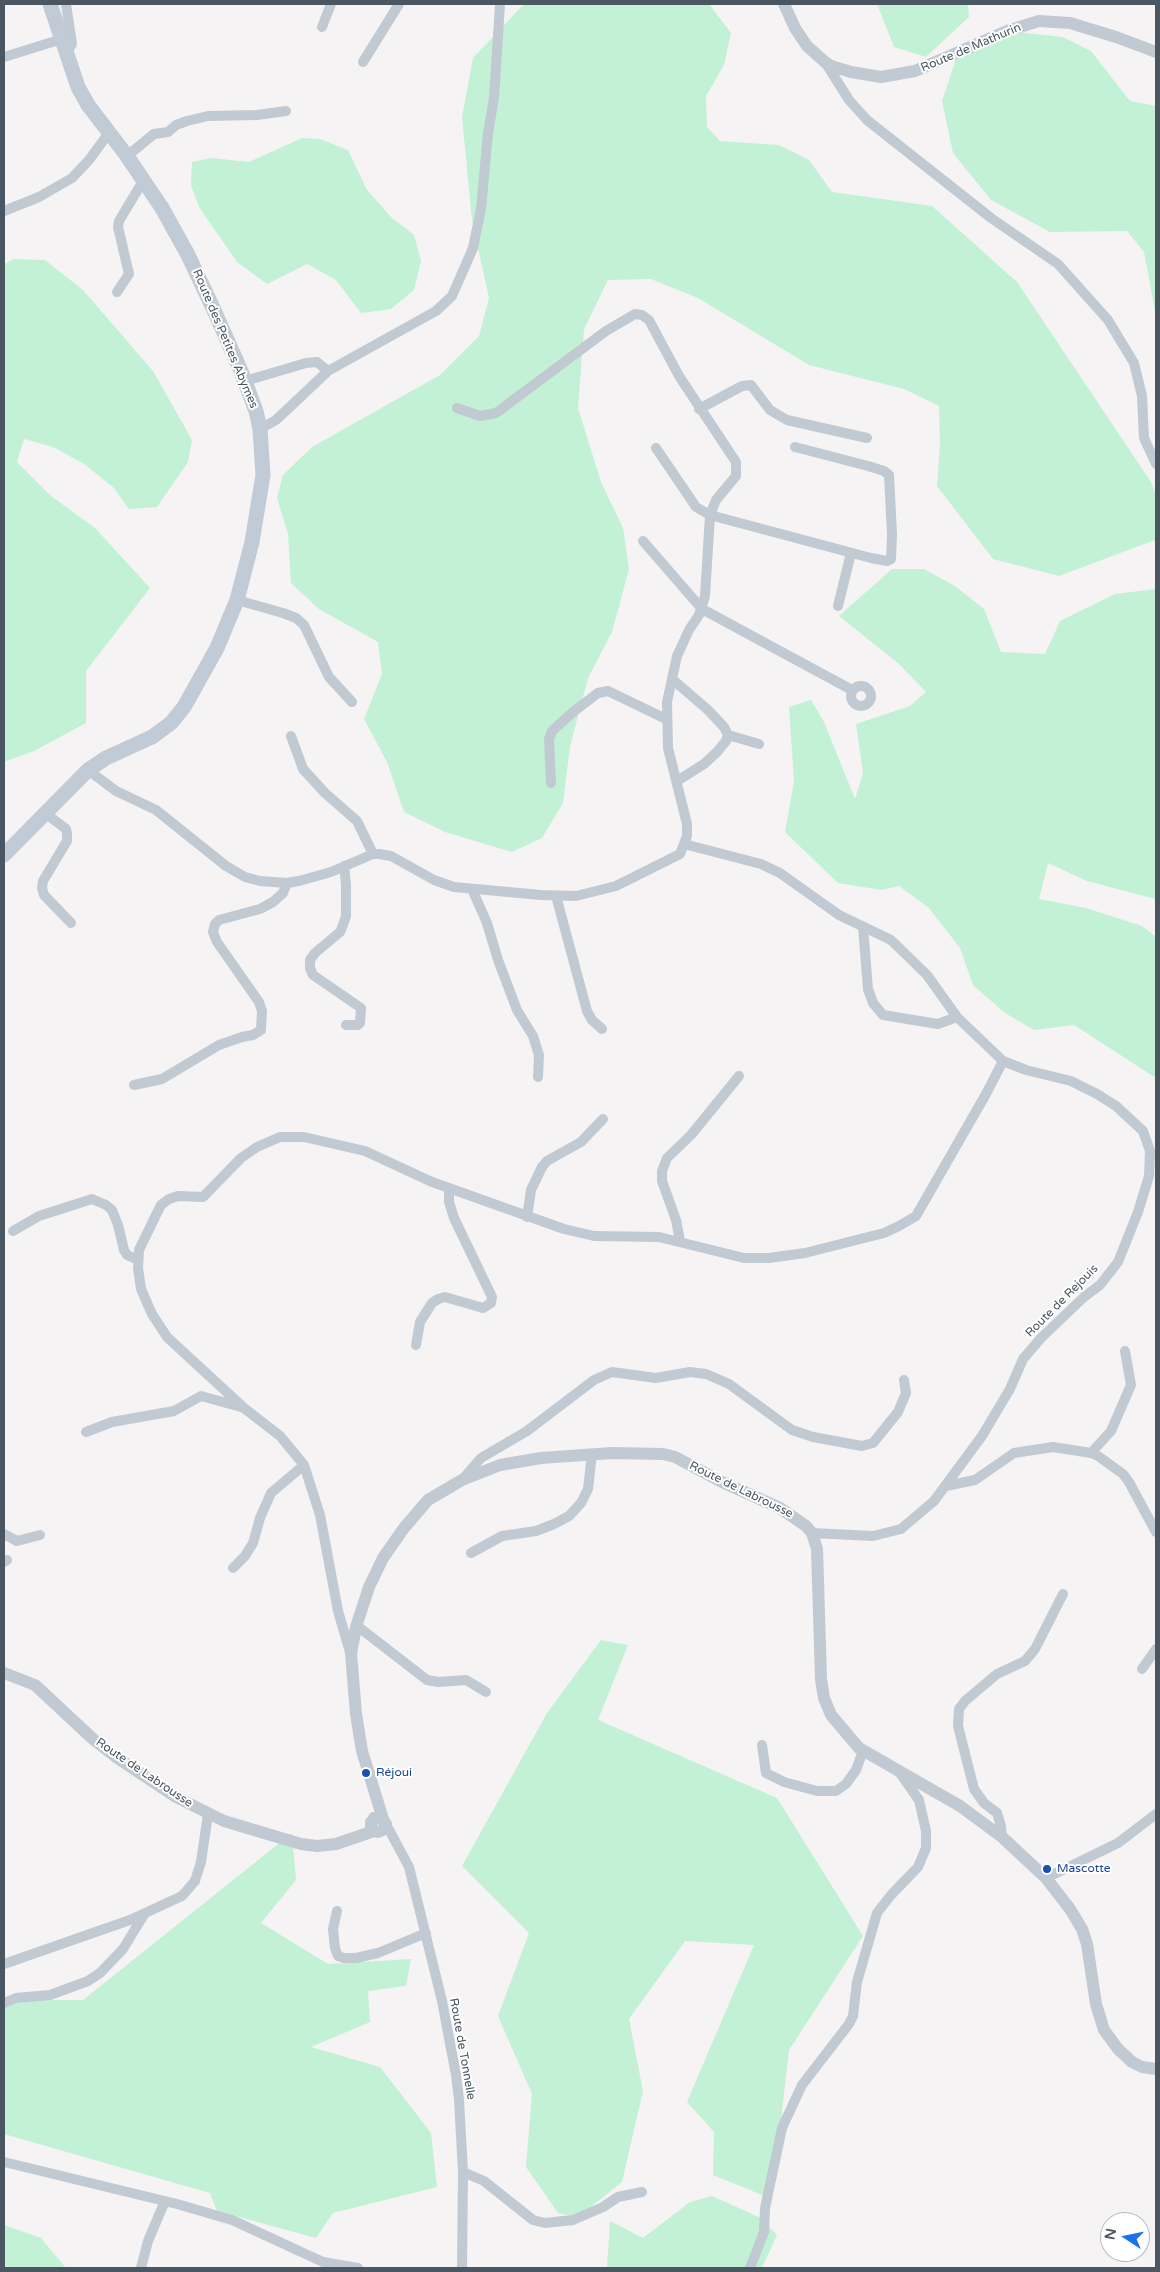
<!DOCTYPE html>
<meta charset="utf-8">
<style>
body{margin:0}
#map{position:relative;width:1160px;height:2272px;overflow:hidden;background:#f5f3f3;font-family:"Varela Round",sans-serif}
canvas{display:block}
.frame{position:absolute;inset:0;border:5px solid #4a5661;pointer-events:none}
.north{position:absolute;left:1100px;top:2212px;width:50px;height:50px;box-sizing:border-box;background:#fff;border:1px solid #b7bbc0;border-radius:50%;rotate:281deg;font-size:14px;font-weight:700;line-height:20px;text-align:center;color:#4a5661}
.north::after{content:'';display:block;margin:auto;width:18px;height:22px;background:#1a73e8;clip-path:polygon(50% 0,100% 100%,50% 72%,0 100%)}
</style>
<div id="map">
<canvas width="1160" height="2272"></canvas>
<div class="frame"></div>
<div class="north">N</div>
</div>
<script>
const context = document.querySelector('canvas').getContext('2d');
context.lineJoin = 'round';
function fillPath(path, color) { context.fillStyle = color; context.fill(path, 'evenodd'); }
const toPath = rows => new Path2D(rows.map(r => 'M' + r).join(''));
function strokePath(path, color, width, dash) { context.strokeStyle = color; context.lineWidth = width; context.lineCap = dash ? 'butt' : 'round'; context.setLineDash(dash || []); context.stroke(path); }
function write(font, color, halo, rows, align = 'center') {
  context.font = font + ' "Varela Round",sans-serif'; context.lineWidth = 4; context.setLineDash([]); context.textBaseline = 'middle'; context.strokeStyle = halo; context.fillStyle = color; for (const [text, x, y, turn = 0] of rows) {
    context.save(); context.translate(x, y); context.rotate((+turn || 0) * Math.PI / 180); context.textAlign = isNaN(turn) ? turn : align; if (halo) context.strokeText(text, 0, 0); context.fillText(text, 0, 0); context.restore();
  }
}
fillPath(toPath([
 [524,4,709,4,731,33,724,65,706,96,707,127,720,141,779,145,809,160,832,192,932,206,1017,282,1151,482,1156,495,1156,536,1155,540,1059,576,993,559,937,486,940,445,939,406,904,389,809,365,698,298,651,279,608,280,584,329,578,408,601,482,623,528,629,569,612,632,588,678,570,746,563,803,542,838,512,852,445,832,404,812,387,762,364,719,382,674,378,642,319,609,291,583,288,534,277,498,283,475,312,447,440,375,479,336,489,298,472,220,462,117,473,58],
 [877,4,968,4,969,17,926,57,894,47],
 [1007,31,1063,37,1091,51,1130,101,1156,106,1156,316,1144,252,1127,231,1050,232,991,200,953,153,942,101,958,53],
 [302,138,320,139,348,150,367,190,391,217,414,235,421,261,414,290,391,309,361,313,336,280,307,264,267,284,237,262,199,207,191,185,192,162,211,158,249,162],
 [13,259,45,260,83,290,153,371,192,440,188,462,157,507,129,509,114,488,84,464,53,447,24,439,17,462,51,496,95,528,150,588,86,671,86,723,34,751,4,762,4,265],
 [892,569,924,569,955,586,984,609,1001,652,1045,654,1060,621,1115,594,1156,589,1156,899,1087,881,1048,863,1039,899,1086,908,1142,926,1156,937,1156,1078,1074,1025,1034,1030,1005,1013,973,985,960,948,929,908,899,886,882,890,838,883,785,832,794,781,789,707,811,700,824,722,855,799,863,773,856,724,910,706,926,692,899,664,839,616],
 [601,1640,628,1645,598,1720,777,1798,863,1936,789,2050,772,2199,713,2175,714,2132,687,2102,754,1945,685,1941,629,2019,643,2091,622,2182,578,2217,558,2213,526,2167,532,2094,498,2016,529,1933,462,1866,547,1713],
 [292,1833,296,1880,261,1923,328,1964,411,1959,406,1986,368,1991,370,2022,311,2047,380,2067,431,2133,437,2187,333,2213,316,2238,217,2211,210,2193,4,2134,4,2004,24,2000,83,2000],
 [712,2196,761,2218,777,2235,762,2268,607,2268,610,2221,643,2238,690,2202],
 [4,2225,41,2238,66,2268,4,2268]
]), '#c3f1d5');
strokePath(toPath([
 [322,27,331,4],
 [65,49,69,49,72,44,66,4],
 [4,57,62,39],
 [363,62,399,4],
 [825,62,849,100,867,120,991,218,1058,264,1108,320,1134,363,1142,396,1144,438,1156,464],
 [127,156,154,134,168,132,176,125,187,121,208,116,257,115,286,111],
 [4,211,39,197,72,178,89,160,108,134],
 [117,292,129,274,118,227,119,221,143,181],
 [245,381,306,363,317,362,328,371],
 [699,409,742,386,751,385,770,410,787,420,867,438],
 [260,429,276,420,328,371,436,311,452,296,473,248,481,209,488,133,494,98,500,4],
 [656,448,696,507,710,515,871,558,887,561,891,559,892,534,889,475,884,471,868,466,795,447],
 [643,541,702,609,852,690],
 [237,600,283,613,296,618,304,625,329,677,352,702],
 [838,606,851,553],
 [672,679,708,710,724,727,728,735,726,741,717,752,704,764,677,781],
 '851 696a10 10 0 1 1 20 0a10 10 0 1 1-20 0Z',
 [728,735,759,744],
 [291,736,303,769,325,793,357,821,373,854],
 [88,770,116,791,156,810,226,866,245,877,260,881,287,883,299,881,331,872,373,854,379,854,391,856,434,880,454,887,541,895,576,896,616,886,680,854,687,836,687,824,668,748,667,702,677,656,689,630,699,615,705,596,710,515,716,500,736,476,736,462,679,376,649,320,642,315,635,314,606,331,496,413,480,416,457,408],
 [551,783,549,739,552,731,573,712,598,693,608,691,666,719],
 [45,813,66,829,67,834,67,841,43,881,42,888,44,895,71,923],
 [684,844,761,864,780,873,839,915,891,940,927,975,957,1017,1003,1061,1026,1070,1071,1081,1097,1094,1116,1106,1143,1131,1150,1151,1149,1176,1138,1212,1118,1262,1100,1285,1084,1297,1041,1338,1023,1359,1010,1389,982,1436,934,1501,901,1529,873,1536,812,1533],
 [344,866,346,884,346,916,343,925,340,932,315,953,310,960,310,968,313,975,361,1008,360,1023,358,1025,346,1025],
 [472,889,487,923,498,960,517,1010,533,1036,539,1055,538,1077],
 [556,896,587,1011,592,1020,602,1029],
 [863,927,868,989,873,1003,883,1015,938,1024,957,1017],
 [134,1085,162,1079,219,1045,242,1037,253,1035,261,1030,262,1011,259,1002,217,942,213,932,215,924,219,920,260,909,273,902,283,893,287,883],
 [527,1217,531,1190,542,1167,547,1161,581,1142,603,1119],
 [13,1231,39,1216,92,1199,106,1205,112,1210,118,1225,124,1250,127,1255,138,1260],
 [680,1241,676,1220,662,1181,662,1171,667,1158,691,1135,739,1076],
 [416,1345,420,1322,432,1303,438,1299,445,1297,483,1308,491,1303,492,1297,454,1218,449,1202,449,1188],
 [86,1432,112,1422,174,1411,201,1396,241,1407],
 [1091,1453,1111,1431,1131,1385,1125,1351],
 [462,1480,481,1458,527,1431,594,1380,612,1372,656,1378,690,1372,706,1374,729,1384,792,1430,813,1437,862,1446,873,1443,898,1412,906,1393,904,1380],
 [946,1486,975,1480,1014,1453,1053,1447,1091,1453,1098,1456,1123,1474,1129,1482,1156,1532],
 [4,1534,17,1541,40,1535],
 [471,1553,502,1536,536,1531,554,1524,569,1516,581,1503,588,1489,592,1454],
 [4,1562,7,1560],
 [233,1568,245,1556,253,1543,260,1518,271,1493,304,1465],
 [356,1625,427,1680,438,1682,466,1680,486,1692],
 [350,1652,338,1611,320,1515,304,1465,280,1436,244,1408,167,1337,152,1314,141,1289,138,1268,139,1250,155,1217,161,1205,169,1199,178,1196,203,1197,241,1158,257,1147,280,1137,304,1137,365,1151,432,1182,564,1229,594,1236,659,1237,744,1258,769,1258,805,1253,884,1233,899,1226,916,1216,986,1094,1003,1061],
 [1142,1669,1156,1649],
 [762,1745,766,1773,784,1782,817,1791,836,1791,846,1784,856,1770,863,1751],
 [386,1824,409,1867,442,2001,456,2075,459,2100,463,2172,462,2268],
 [1002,1837,1001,1826,997,1813,984,1803,974,1789,958,1726,959,1709,965,1701,997,1674,1025,1661,1035,1649,1063,1594],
 [1046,1878,1118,1843,1156,1814],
 [337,1911,333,1929,335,1948,338,1956,344,1958,356,1958,378,1953,426,1933],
 [4,1964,130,1920,182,1896,195,1881,201,1862,208,1814],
 [4,2003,16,1998,50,1995,88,1981,100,1973,123,1949,145,1913],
 [4,2162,177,2204,232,2220,323,2262,358,2268],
 [463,2172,484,2181,533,2220,545,2223,573,2220,603,2207,618,2197,642,2192],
 [141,2268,148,2241,165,2201],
 [750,2268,764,2232,765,2208,782,2128,802,2085,849,2024,853,2016,857,1982,877,1913,891,1895,918,1867,926,1848,926,1831,919,1800,900,1773]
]), '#c1cad2', 10);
strokePath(toPath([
 [784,4,795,28,807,46,825,62,831,66,851,72,881,77,915,71,1007,31,1039,21,1070,23,1116,37,1156,52],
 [4,1673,35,1685,93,1739,116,1757,176,1797,224,1821,301,1844,317,1846,336,1844,374,1831],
 [383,1819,362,1751,356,1714,351,1653,356,1627,369,1587,383,1558,404,1528,428,1500,462,1480,500,1465,541,1458,612,1453,663,1454,675,1457,722,1482,780,1508,806,1526,812,1533,817,1549,821,1679,824,1698,831,1715,859,1748,960,1806,1002,1837,1046,1878,1070,1909,1082,1929,1087,1944,1096,2004,1104,2030,1118,2049,1132,2062,1142,2067,1156,2069],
 [371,1822,371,1827,374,1831,378,1832,383,1830,386,1824,383,1819,374,1818]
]), '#c1cad2', 12);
strokePath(toPath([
 [4,855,88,770,106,758,152,737,171,723,184,707,217,648,237,600,252,542,263,475,260,429,256,411,241,371,213,308,188,255,162,208,127,156,88,105,78,87,50,4]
]), '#c1cbd6', 15);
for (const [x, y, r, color] of [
 [366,1773,5,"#1a4fb4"],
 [1047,1869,5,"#1a4fb4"]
]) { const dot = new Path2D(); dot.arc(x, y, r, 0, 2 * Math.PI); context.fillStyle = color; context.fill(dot); strokePath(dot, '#fff', 2); }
write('12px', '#4a5661', '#fff', [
 ["Route de Mathurin",971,48,-23],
 ["Route des Petites Abymes",225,339,67],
 ["Route de Rejouis",1062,1301,-45],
 ["Route de Labrousse",741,1490,26],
 ["Route de Labrousse",144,1773,34],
 ["Route de Tonnelle",462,2049,80]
]);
write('12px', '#164399', '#fff', [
 ["Réjoui",376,1773],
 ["Mascotte",1057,1869]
], 'left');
</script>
